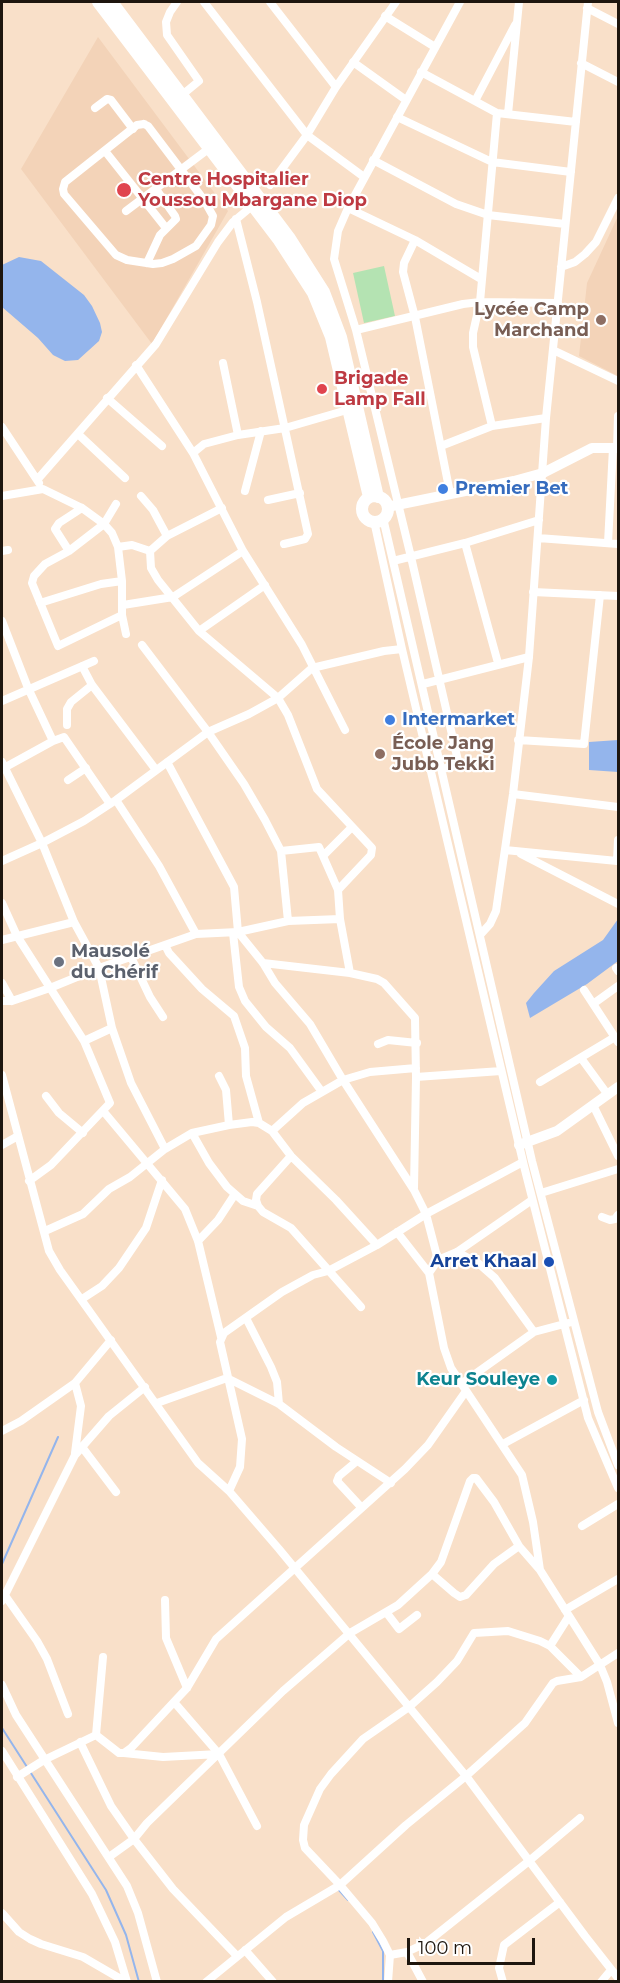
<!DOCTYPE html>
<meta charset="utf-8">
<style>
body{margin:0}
#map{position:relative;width:620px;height:1983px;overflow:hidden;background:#f9e0c9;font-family:Montserrat,sans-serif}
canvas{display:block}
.frame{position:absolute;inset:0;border:3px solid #1e160e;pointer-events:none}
.scale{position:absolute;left:407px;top:1938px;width:128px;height:27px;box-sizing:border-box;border:3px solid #1e160e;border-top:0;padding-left:8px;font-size:18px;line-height:21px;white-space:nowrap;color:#1e160e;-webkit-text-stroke:4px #fff;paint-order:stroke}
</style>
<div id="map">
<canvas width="620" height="1983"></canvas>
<div class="frame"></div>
<div class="scale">100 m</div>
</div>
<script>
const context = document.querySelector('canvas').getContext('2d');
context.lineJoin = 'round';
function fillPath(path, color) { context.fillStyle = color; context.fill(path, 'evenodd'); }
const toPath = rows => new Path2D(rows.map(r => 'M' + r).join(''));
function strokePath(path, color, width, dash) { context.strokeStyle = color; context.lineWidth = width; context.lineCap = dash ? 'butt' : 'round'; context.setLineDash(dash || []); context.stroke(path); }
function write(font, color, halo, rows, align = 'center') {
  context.font = font + ' Montserrat,sans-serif'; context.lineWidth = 4.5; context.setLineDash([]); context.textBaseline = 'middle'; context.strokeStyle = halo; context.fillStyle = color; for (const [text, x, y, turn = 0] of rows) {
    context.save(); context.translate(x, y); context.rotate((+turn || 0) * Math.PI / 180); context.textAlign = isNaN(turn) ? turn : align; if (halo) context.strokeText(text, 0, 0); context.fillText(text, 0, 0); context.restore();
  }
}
fillPath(toPath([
 [98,37,228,211,152,344,21,169],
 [618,216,618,376,579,356,587,283]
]), '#f3d3b8');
fillPath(toPath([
 [384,266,395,316,364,323,353,273]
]), '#b4e3b2');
fillPath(toPath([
 [19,257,41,261,84,295,92,306,100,323,102,332,99,341,78,360,65,361,53,355,38,338,2,307,2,265],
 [618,740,618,772,589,770,589,742],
 [618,919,618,961,587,984,530,1018,526,1003,534,993,554,971,603,940]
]), '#94b5ec');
strokePath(toPath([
 [2,1564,58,1437],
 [2,1728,106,1890,126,1935,139,1982],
 [337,1888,348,1900],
 [373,1932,383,1951,383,1982]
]), '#94b5ec', 2);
strokePath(toPath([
 [177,2,170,12,166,22,167,35,199,81,182,95],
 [204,2,307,135,364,177],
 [270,2,336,87],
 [587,8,618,24],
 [385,16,435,47],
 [353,62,406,100],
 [581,63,618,82],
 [421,72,497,113,576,122],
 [475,101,515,25],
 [95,108,107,99,111,100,133,129],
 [508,114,519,2],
 [397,117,492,162,571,172],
 [144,124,148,126,204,200,213,216,211,225,196,246,173,259,162,263,153,264,127,260,116,255,64,194,63,189,65,182,137,125,144,124],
 [105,151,166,228],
 [373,160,456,204,488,215,565,224],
 [270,185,307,135,336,87,396,2],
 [348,208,415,240,481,279],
 [126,211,211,147],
 [236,219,257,302,308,534,305,539,284,544],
 [415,240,404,263,403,272,415,317,450,493],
 [147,263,160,235,176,219,175,216,156,189],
 [561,267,575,262,585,254,596,242,618,198],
 [356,330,463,304,480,302,558,303],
 [553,350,618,381],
 [223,363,238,435],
 [136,365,193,453],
 [107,398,162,446],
 [492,426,473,347,473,333,480,302,497,113],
 [2,427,39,483],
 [78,434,125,478],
 [441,446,492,426,546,418],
 [617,448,618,416],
 [37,480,156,344,218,242,233,222,252,206],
 [245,491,261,431],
 [2,496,43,489,82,508,104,524,112,533,118,547,122,581,122,615,126,634],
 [141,496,153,510,167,536],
 [268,500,300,493],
 [116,504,104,524,69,551,45,564,34,576,32,583,58,646,122,615],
 [383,518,532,1161,598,1412,618,1465],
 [374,521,402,649,524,1166,588,1418,618,1488],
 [538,538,618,544],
 [465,543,498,663],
 [608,543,613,448],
 [118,547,132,545,150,551,167,536,222,508],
 [2,551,8,550],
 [69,551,55,529,59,523,82,508],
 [150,551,151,568,158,580,199,631,278,698,288,715,317,789,372,848,371,855,338,890],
 [393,561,465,543,539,520],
 [533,592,618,596],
 [40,603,101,584,122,581],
 [123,605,173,597,243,551],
 [2,621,28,688,53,741],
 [199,631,265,585],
 [142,645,208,732,244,784,265,820,281,851,288,921],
 [82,666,92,685,156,770],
 [423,684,529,657],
 [2,701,94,661],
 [67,725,67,709,71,702,92,685],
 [345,730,302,645,243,551,193,453,204,444,238,435,285,428,347,410],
 [518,740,584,744,600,595],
 [2,762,42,843,74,922,99,968,112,1028,131,1083,165,1149],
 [167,762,234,887,238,932,263,963,275,983,310,1024,343,1080,414,1190,426,1214,438,1260],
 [2,769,53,741,64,737,110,804],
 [442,769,459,765,411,557,356,330,334,259,338,231,348,208,460,2],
 [68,780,86,768],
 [513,794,618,807],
 [116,800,159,866,196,934],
 [505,850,617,861,618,840],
 [281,851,319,847,338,890,340,919,350,973],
 [521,854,618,904],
 [324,855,352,827],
 [2,861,42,843,84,821,116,800,208,732,249,714,278,698,312,668,384,651,402,649],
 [2,903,17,936,84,1041,110,1103,51,1165,29,1181],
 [233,933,239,987,245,1001,266,1027,290,1048,322,1092],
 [480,935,490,924,496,911,513,794,529,657,546,418,588,2],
 [2,940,74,922],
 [165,945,169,953,202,989,234,1016,245,1048,246,1076,259,1123],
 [131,957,150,997,163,1017],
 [263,963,350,973,377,979,384,983,415,1018,416,1077,414,1188],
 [616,968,618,971],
 [2,983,12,1001],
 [584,990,618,1042],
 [2,1001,12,1001,50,988,99,968,196,934,238,932,288,921,340,919],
 [593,1004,618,986],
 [84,1041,112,1028],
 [378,1044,388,1040,417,1043],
 [581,1058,608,1095],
 [2,1075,49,1251,60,1270,198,1463,229,1491,279,1549,466,1776,585,1936,618,1978],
 [219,1076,226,1090,229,1125],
 [416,1077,501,1071],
 [540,1082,615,1037],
 [46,1096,59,1113,83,1133],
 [593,1105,618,1156],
 [104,1112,185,1209,198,1241,221,1337],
 [272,1131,303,1103,343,1080,370,1072,416,1068],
 [192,1133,209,1163,227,1187,243,1201,258,1206],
 [2,1145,18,1136],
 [291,1156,257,1194,256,1200,258,1206,263,1212,291,1228,361,1307],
 [541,1193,618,1169],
 [602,1217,610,1220,615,1219,618,1215],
 [45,1231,83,1214,109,1189,130,1177,165,1149,192,1133,229,1125,252,1122,259,1123,272,1131,291,1156,336,1200,377,1245],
 [397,1232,429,1273,444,1348,451,1368,522,1475,533,1522,540,1570,600,1665,607,1682,618,1723],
 [198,1241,218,1220,235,1194],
 [457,1252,478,1263,495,1278,534,1332],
 [429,1273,438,1260,457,1252,532,1200],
 [82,1299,102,1286,119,1268,146,1228,162,1180],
 [246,1318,271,1367,277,1382,279,1404],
 [461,1384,534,1332,568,1323],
 [157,1403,227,1378,279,1404,336,1447,391,1483],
 [2,1431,21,1421,75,1383],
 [503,1444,584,1400],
 [82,1447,116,1492],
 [75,1453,81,1406,75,1383,111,1340],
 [357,1461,339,1476,337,1481,361,1507],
 [229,1491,240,1467,242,1439,220,1342,224,1333,282,1292,313,1275,328,1271,377,1245,426,1214,523,1162],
 [582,1526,618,1504],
 [432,1574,454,1593,460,1597,466,1595,494,1564,519,1546,539,1569],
 [4,1594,37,1641,47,1659,68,1714],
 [165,1600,166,1638,187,1688],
 [2,1601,75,1455,109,1416,145,1387],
 [565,1610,618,1579],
 [386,1612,399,1629,417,1615],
 [550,1646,569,1616],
 [2,1685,16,1715,127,1886,138,1913,157,1982],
 [174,1702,219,1754,257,1826],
 [96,1735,103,1657],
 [80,1742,111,1806,134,1839,173,1889,237,1956],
 [2,1751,92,1894,115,1942,127,1982],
 [124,1753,163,1757,219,1754],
 [17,1777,44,1760,96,1735,119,1753,124,1753,131,1748,187,1688,216,1639,405,1469,428,1445,466,1391],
 [109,1857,134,1839,147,1823,283,1691,350,1633,398,1605,432,1574,441,1562,470,1481,473,1478,476,1478,494,1502,519,1546],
 [2,1913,19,1932,30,1939,41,1944,83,1957,126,1982],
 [245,1950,273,1982],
 [407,1952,423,1982],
 [390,1955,407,1952,426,1943,529,1861,580,1818],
 [206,1982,286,1917,340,1885,406,1825,466,1776,525,1723,553,1683,557,1681,581,1677,618,1653],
 [388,1982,390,1955,383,1941,372,1923,340,1885,305,1848,303,1840,304,1825,320,1789,331,1774,363,1739,409,1707,437,1682,457,1661,474,1633,508,1631,540,1641,550,1646,581,1677],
 [503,1982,499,1968,504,1945,560,1902],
 [601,1982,611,1970]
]), '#fff', 8);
strokePath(toPath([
 [387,507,514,481,543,473,592,448,618,448],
 [519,1145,557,1131,618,1087]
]), '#fff', 10);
strokePath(toPath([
 [98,2,278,239,313,293,331,337,369,497],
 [112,2,289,237,324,292,341,337,378,497],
 '362 509a13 13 0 1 1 26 0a13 13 0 1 1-26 0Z'
]), '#fff', 12);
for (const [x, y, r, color] of [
 [124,190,8,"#e0444e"],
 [601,320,6,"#8d6e63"],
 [322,389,6,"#e0444e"],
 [443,489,6,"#3f7fe0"],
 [390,720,6,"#3f7fe0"],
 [380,754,6,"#8d6e63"],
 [59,962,6,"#6b7280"],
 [549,1262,6,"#1a4fb4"],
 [552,1380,6,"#0f9aa8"]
]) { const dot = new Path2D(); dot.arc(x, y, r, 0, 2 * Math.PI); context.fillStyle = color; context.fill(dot); strokePath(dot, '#fff', 2); }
write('bold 18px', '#be3a42', '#fff', [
 ["Centre Hospitalier",138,180],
 ["Youssou Mbargane Diop",138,201],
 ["Brigade",334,379],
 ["Lamp Fall",334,400]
], 'left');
write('bold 18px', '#785e54', '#fff', [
 ["Lycée Camp",589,310],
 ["Marchand",589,331],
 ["École Jang",392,744,"left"],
 ["Jubb Tekki",392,765,"left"]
], 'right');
write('bold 18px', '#366cbe', '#fff', [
 ["Premier Bet",455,489],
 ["Intermarket",402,720]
], 'left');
write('bold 18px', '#5b616d', '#fff', [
 ["Mausolé",71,952],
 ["du Chérif",71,973]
], 'left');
write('bold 18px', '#164399', '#fff', [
 ["Arret Khaal",537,1262]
], 'right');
write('bold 18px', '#0d838f', '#fff', [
 ["Keur Souleye",540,1380]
], 'right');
</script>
